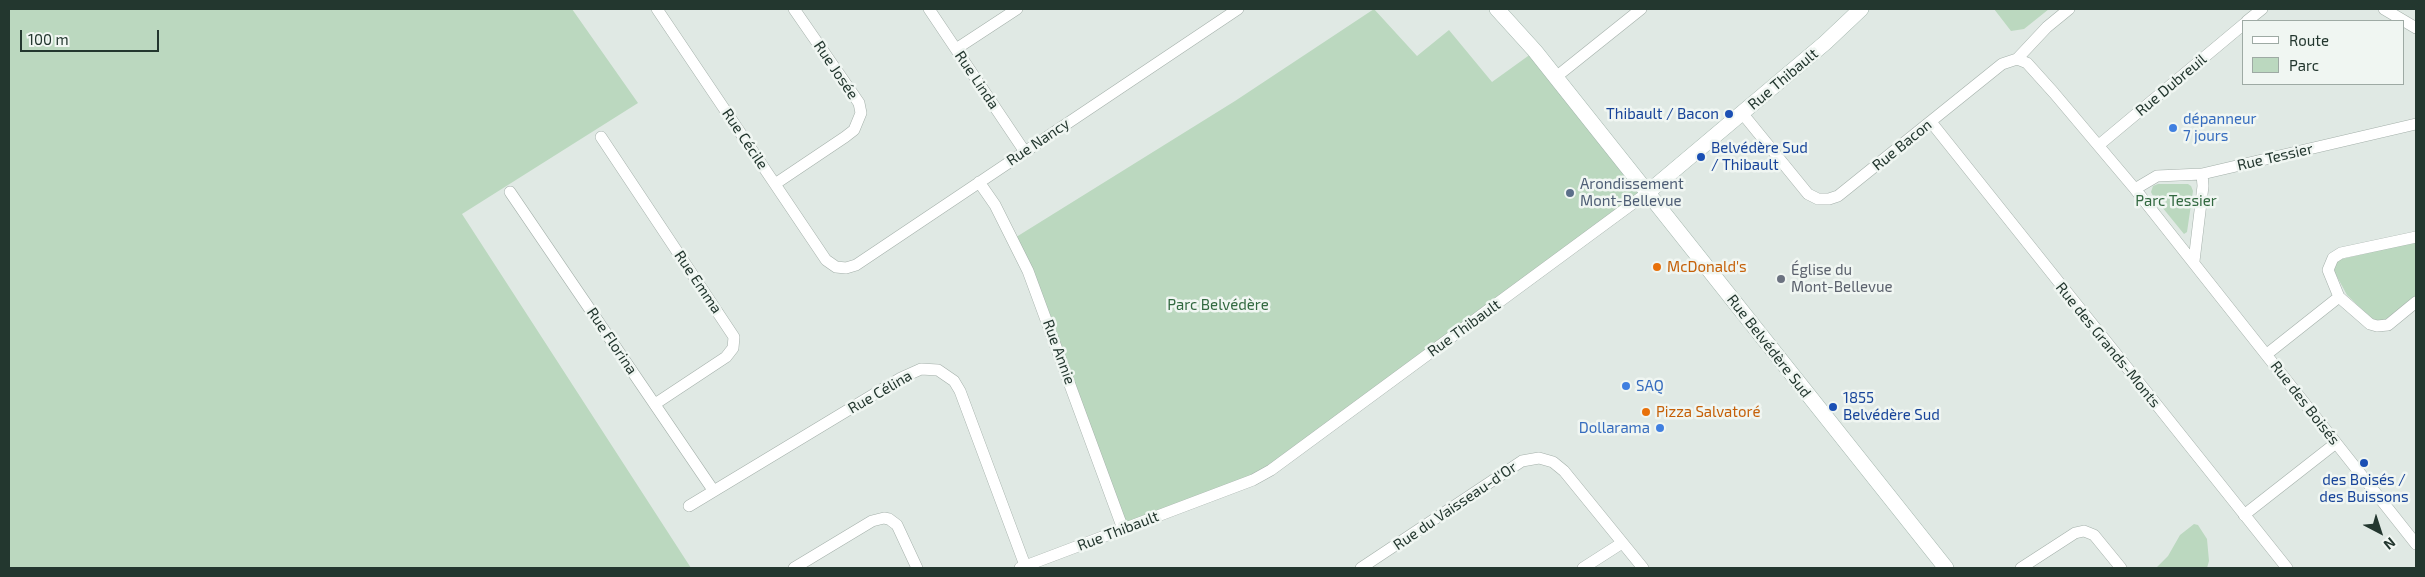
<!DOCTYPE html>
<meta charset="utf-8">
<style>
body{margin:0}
#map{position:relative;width:2425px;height:577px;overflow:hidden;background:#e0e9e4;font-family:"Exo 2",sans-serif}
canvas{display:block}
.frame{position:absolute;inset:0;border:10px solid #23372f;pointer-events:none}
.legend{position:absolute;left:2242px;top:20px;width:162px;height:65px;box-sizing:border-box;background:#f0f6f2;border:1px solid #9eaaa4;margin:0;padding:6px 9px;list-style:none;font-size:15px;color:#23372f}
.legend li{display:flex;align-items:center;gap:10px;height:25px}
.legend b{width:25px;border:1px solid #9eaaa4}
.north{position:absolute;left:2355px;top:507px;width:50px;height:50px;-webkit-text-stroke:4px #f0f6f2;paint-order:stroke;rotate:140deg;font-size:14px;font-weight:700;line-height:20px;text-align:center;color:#23372f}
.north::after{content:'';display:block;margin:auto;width:18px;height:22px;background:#23372f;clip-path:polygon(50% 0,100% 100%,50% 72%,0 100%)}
.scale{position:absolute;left:20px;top:30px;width:139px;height:22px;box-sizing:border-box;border:2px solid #23372f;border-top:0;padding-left:6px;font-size:15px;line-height:18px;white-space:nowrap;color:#23372f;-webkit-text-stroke:4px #f0f6f2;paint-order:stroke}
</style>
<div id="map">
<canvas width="2425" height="577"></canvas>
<div class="frame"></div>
<ul class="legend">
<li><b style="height:6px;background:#fff"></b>Route</li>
<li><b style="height:14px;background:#bbd8bf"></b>Parc</li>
</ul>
<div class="north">N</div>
<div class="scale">100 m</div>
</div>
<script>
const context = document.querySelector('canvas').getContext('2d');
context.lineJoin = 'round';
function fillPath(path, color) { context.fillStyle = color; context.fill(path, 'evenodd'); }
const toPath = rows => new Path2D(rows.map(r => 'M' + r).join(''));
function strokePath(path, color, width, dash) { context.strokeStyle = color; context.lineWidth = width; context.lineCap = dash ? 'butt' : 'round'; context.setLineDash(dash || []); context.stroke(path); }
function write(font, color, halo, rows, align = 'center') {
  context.font = font + ' "Exo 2",sans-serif'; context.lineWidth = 5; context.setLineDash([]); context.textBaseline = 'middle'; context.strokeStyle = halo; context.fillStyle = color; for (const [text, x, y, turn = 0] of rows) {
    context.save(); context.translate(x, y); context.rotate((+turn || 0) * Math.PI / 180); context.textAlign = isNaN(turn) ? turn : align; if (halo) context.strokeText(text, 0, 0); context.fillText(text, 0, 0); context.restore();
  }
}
fillPath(toPath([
 [9,9,572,9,638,103,462,214,691,568,9,568],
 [1374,9,1417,56,1449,30,1492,82,1535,51,1647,193,1280,465,1123,529,1013,239,1235,101],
 [1994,9,2049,9,2024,29,2011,31],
 [2158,184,2188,184,2191,186,2193,191,2187,232,2184,234,2153,196,2151,192,2153,186],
 [2416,242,2416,295,2388,318,2380,321,2373,320,2347,295,2335,273,2334,268,2336,262,2342,259],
 [2194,524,2198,525,2207,539,2209,561,2207,568,2156,568,2168,556,2180,535]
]), '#bbd8bf');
const street = toPath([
 [657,9,826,260,836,267,846,268,856,265,1238,9],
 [929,9,1025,152],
 [2384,9,2416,28],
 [2247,21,2262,9],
 [956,49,1017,9],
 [2017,59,2027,63,2054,93,2135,189,2416,544],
 [1556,77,1641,9],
 [1742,113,1808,194,1818,199,1829,199,1838,196,2002,64,2017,59,2047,27,2069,9],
 [1931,122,2287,568],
 [601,137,734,337,733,348,726,357,655,404],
 [2099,145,2244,24],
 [979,182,995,205,1028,271,1123,529],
 [775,184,845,137,854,130,861,113,859,103,794,9],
 [2135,189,2157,176,2202,174,2416,124],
 [510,192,713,490],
 [2416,237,2341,253,2333,258,2328,270,2339,297,2370,324,2377,326,2388,325,2416,302],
 [2194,261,2203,186,2202,174],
 [2267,354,2339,297],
 [689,506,901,378,921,369,938,370,954,381,960,391,1026,568],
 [2244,515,2336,443],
 [794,568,872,521,884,518,889,519,897,525,917,568],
 [1020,568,1253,480,1271,470,1647,193],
 [1361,568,1522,461,1539,458,1553,462,1564,471,1643,568],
 [1583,568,1622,543],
 [2021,568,2075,533,2084,531,2094,535,2121,568]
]);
const secondary = toPath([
 [1497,9,1535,51,1946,568],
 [1647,193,1825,43,1861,9]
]);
strokePath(street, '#a4b0aa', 12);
strokePath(secondary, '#a0b3aa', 16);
strokePath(street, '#fff', 11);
strokePath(secondary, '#fff', 15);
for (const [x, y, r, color] of [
 [1729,114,5,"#1a4fb4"],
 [2173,128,5,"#3f7fe0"],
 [1701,157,5,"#1a4fb4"],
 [1570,193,5,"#5c6f8a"],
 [1657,267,5,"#e8710a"],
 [1781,279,5,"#6b7280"],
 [1626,386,5,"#3f7fe0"],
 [1833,407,5,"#1a4fb4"],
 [1646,412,5,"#e8710a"],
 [1660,428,5,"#3f7fe0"],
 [2364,463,5,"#1a4fb4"]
]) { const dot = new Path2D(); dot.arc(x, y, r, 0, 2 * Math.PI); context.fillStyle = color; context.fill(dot); strokePath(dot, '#f0f6f2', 2); }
write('15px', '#23372f', '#f0f6f2', [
 ["Rue Josée",836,70,56],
 ["Rue Thibault",1783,79,-40],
 ["Rue Linda",977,80,56],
 ["Rue Dubreuil",2171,85,-40],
 ["Rue Cécile",745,139,56],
 ["Rue Nancy",1038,142,-34],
 ["Rue Bacon",1902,145,-39],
 ["Rue Tessier",2275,157,-13],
 ["Rue Emma",698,282,56],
 ["Rue Thibault",1464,328,-36],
 ["Rue Florina",612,341,56],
 ["Rue des Grands-Monts",2108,345,51],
 ["Rue Belvédère Sud",1769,346,52],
 ["Rue Annie",1059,352,70],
 ["Rue Célina",880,392,-30],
 ["Rue des Boisés",2305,403,52],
 ["Rue du Vaisseau-d'Or",1455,506,-34],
 ["Rue Thibault",1118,531,-21]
]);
write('15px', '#164399', '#f0f6f2', [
 ["Thibault / Bacon",1719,114,"right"],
 ["Belvédère Sud",1711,148],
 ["/ Thibault",1711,165],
 ["1855",1843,398],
 ["Belvédère Sud",1843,415],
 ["des Boisés /",2364,480,"center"],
 ["des Buissons",2364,497,"center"]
], 'left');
write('15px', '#366cbe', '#f0f6f2', [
 ["dépanneur",2183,119],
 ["7 jours",2183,136],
 ["SAQ",1636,386],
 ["Dollarama",1650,428,"right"]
], 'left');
write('15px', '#4e5e75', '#f0f6f2', [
 ["Arondissement",1580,184],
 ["Mont-Bellevue",1580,201]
], 'left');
write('15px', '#326940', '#f0f6f2', [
 ["Parc Tessier",2176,201],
 ["Parc Belvédère",1218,305]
]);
write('15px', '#c56008', '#f0f6f2', [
 ["McDonald's",1667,267],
 ["Pizza Salvatoré",1656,412]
], 'left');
write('15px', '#5b616d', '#f0f6f2', [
 ["Église du",1791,270],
 ["Mont-Bellevue",1791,287]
], 'left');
</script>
